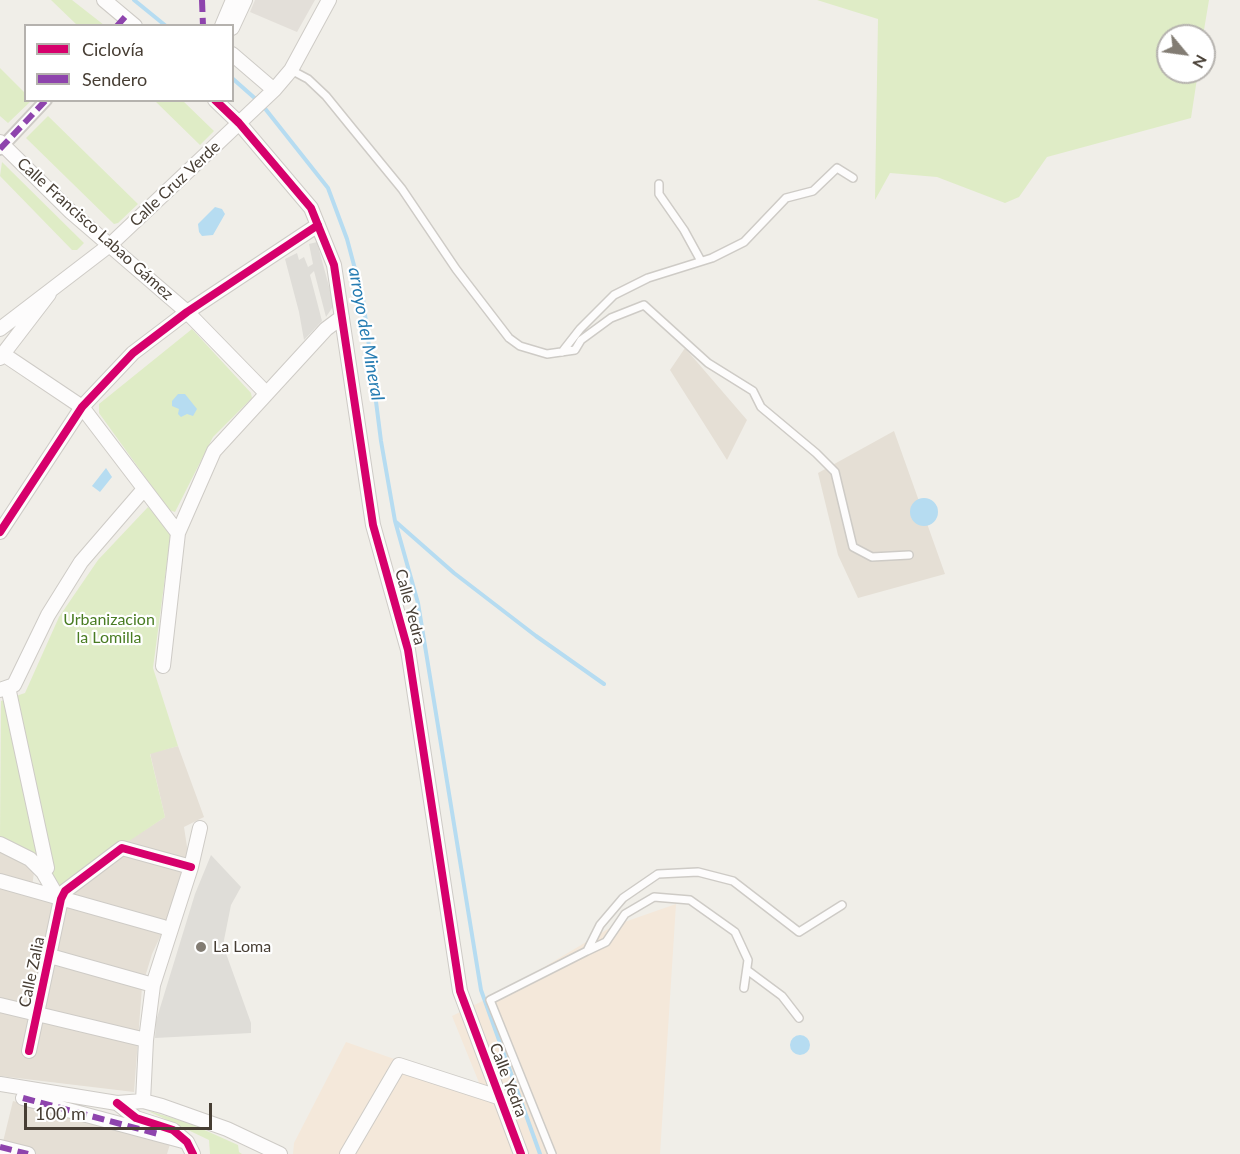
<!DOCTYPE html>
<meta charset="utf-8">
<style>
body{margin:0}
#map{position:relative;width:1240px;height:1154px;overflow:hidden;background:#f0eee8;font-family:Lato,sans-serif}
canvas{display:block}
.legend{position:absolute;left:24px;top:24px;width:210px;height:78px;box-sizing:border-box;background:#fff;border:2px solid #b5b2ae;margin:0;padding:8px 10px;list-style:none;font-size:18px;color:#473e34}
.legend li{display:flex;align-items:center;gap:12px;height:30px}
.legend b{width:30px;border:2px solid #b5b2ae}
.north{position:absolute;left:1156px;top:24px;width:60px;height:60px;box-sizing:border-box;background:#fff;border:2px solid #b5b2ae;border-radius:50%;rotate:119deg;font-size:16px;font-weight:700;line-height:24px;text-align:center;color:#473e34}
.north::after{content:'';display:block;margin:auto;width:21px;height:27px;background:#827c73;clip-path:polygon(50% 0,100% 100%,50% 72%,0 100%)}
.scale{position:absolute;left:24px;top:1103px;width:188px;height:27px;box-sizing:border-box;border:3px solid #473e34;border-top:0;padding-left:8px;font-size:18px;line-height:21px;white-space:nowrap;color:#473e34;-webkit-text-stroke:4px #fff;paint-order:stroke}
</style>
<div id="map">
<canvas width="1240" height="1154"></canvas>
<ul class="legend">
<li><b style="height:8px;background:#d6006c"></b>Ciclovía</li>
<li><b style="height:8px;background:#8e44ad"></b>Sendero</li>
</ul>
<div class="north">N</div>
<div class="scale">100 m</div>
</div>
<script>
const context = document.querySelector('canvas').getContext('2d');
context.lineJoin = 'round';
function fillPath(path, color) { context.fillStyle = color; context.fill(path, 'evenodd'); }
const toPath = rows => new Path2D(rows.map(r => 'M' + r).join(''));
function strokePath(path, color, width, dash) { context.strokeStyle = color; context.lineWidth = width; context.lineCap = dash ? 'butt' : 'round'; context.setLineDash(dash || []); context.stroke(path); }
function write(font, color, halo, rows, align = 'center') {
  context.font = font + ' Lato,sans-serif'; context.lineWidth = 4.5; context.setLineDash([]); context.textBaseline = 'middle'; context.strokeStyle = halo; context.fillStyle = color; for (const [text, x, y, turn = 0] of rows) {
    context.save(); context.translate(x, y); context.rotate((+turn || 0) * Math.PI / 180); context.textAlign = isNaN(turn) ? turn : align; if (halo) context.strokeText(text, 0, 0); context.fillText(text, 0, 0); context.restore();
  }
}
fillPath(toPath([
 [685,348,747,420,727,460,670,370],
 [894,431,945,574,858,598,838,555,818,473],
 [178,746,204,817,184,827,189,860,126,842,165,817,150,753],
 [0,851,35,866,31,893,123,853,183,869,168,920,152,954,142,987,134,1092,0,1076],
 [13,1101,171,1141,167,1154,0,1154]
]), '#e5dfd5');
fillPath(toPath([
 [676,904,660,1154,293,1154,294,1143,346,1042,482,1090,452,1016,509,988,613,926]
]), '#f4e8da');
fillPath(toPath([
 [255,0,315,0,297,32,250,12]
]), '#e3dfd9');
fillPath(toPath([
 [51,0,72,0,104,25,77,25],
 [817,0,1209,0,1203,36,1168,36,1168,72,1198,72,1191,118,1047,157,1019,197,1005,203,937,177,890,173,875,200,878,19],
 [0,68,25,93,26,100,31,101,8,123,0,116],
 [155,101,183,101,214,131,200,145],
 [48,116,138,204,118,223,114,224,26,138],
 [2,162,84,243,77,250,72,250,0,176],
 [192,329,251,393,252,398,213,437,175,512,169,510,99,413,99,404],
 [148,507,171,532,153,668,178,746,150,754,165,817,59,888,0,838,1,701,25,693,59,617,98,560],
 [146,1110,189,1123,238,1145,239,1152,242,1154,210,1154,209,1140]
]), '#dfecc6');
fillPath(toPath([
 [317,242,334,305,326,317,314,271,310,275,322,321,304,340,299,312,285,259,297,253,299,260,304,257,308,267,313,264,309,244],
 [211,855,241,887,231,905,223,945,251,1023,251,1033,155,1038,156,1021,195,894]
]), '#dfddd8');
fillPath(toPath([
 [215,207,222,209,225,214,213,235,202,236,199,232,198,224],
 [178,394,185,394,197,409,193,416,187,414,181,417,178,414,179,409,172,406,172,401],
 [106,468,112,477,100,492,92,486],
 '910 512a14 14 0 1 1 28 0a14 14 0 1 1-28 0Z',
 '790 1045a10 10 0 1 1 20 0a10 10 0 1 1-20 0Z'
]), '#b6dcf1');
strokePath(toPath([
 [134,0,166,26],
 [232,78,258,101],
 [263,106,328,188,347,239,363,299,381,441,395,521,418,603,481,990,540,1154],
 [396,522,454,573,536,636,604,684]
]), '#b6dcf1', 4);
const service = toPath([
 [291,70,308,79,326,96,352,128,402,189,456,269,509,338,520,346,547,354,575,350,581,340,611,318,644,305,708,363,753,391,761,407,816,453,835,472,853,547,872,557,909,555],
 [659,184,659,194,684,230,701,261],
 [562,352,580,329,614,295,648,278,712,258,744,242,786,198,813,191,837,168,853,178],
 [587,951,606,942,625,914,654,897,690,900,735,932,748,960,744,988],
 [747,970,782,996,799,1018],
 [552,1154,490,1000,587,951,600,925,623,898,658,874,698,872,733,881,799,932,842,905]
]);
const pedestrian = toPath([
 [0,149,46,100]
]);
const minor = toPath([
 [104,0,135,26],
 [222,26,233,0],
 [232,28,245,0],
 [232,54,274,90],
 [215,100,239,123,311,208,334,265,373,525,408,650,460,991,521,1154],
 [0,142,71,212,187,312,266,393],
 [0,329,111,244,274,90,291,70,329,0],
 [3,354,82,407,178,533],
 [0,358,49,294],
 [0,532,82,407,133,353,187,312,318,225],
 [163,666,178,533,214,451,326,329,342,317],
 [8,687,47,868],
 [0,690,14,685,48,615,81,562,144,489],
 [0,844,30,859,43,872,58,898],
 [0,881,163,927],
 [50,956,153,985],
 [0,1005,146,1040],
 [29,1051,61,899,65,891,122,848,191,867],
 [0,1084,117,1103,143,1101,162,1106,227,1129,280,1154],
 [23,1098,187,1142],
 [143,1101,146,1040,153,985,191,867,200,828],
 [117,1103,136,1118,173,1130,187,1142,193,1154],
 [0,1147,28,1154],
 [347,1154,399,1065,501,1098]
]);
strokePath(service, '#cecbc6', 10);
strokePath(pedestrian, '#cecbc6', 14);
strokePath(minor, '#cecbc6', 16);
strokePath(service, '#fdfcfc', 7);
strokePath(pedestrian, '#fdfcfc', 10);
strokePath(minor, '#fdfcfc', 14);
strokePath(toPath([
 [202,0,203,26],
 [117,26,125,17],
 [0,149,46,100],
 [23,1098,162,1135],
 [0,1147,28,1154]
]), '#8e44ad', 6, [12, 6]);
strokePath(toPath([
 [215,100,239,123,311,208,334,265,373,525,408,650,460,991,521,1154],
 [0,532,82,407,133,353,187,312,318,225],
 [29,1051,61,899,65,891,122,848,191,867],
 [117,1103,136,1118,173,1130,187,1142,193,1154]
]), '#d6006c', 8);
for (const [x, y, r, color] of [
 [201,947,6,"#827c73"]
]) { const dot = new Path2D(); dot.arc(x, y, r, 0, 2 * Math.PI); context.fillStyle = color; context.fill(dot); strokePath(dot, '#fff', 2); }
write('16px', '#473e34', '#fff', [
 ["Calle Cruz Verde",175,184,-43],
 ["Calle Francisco Labao Gámez",95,229,42],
 ["Calle Yedra",410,607,75],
 ["Calle Zalia",32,972,-78],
 ["Calle Yedra",508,1080,69]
]);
write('16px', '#497c23', '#fff', [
 ["Urbanizacion",109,620],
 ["la Lomilla",109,638]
]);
write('16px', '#473e34', '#fff', [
 ["La Loma",213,947]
], 'left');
write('italic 18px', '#257cb2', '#fff', [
 ["arroyo del Mineral",366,334,80]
]);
</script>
